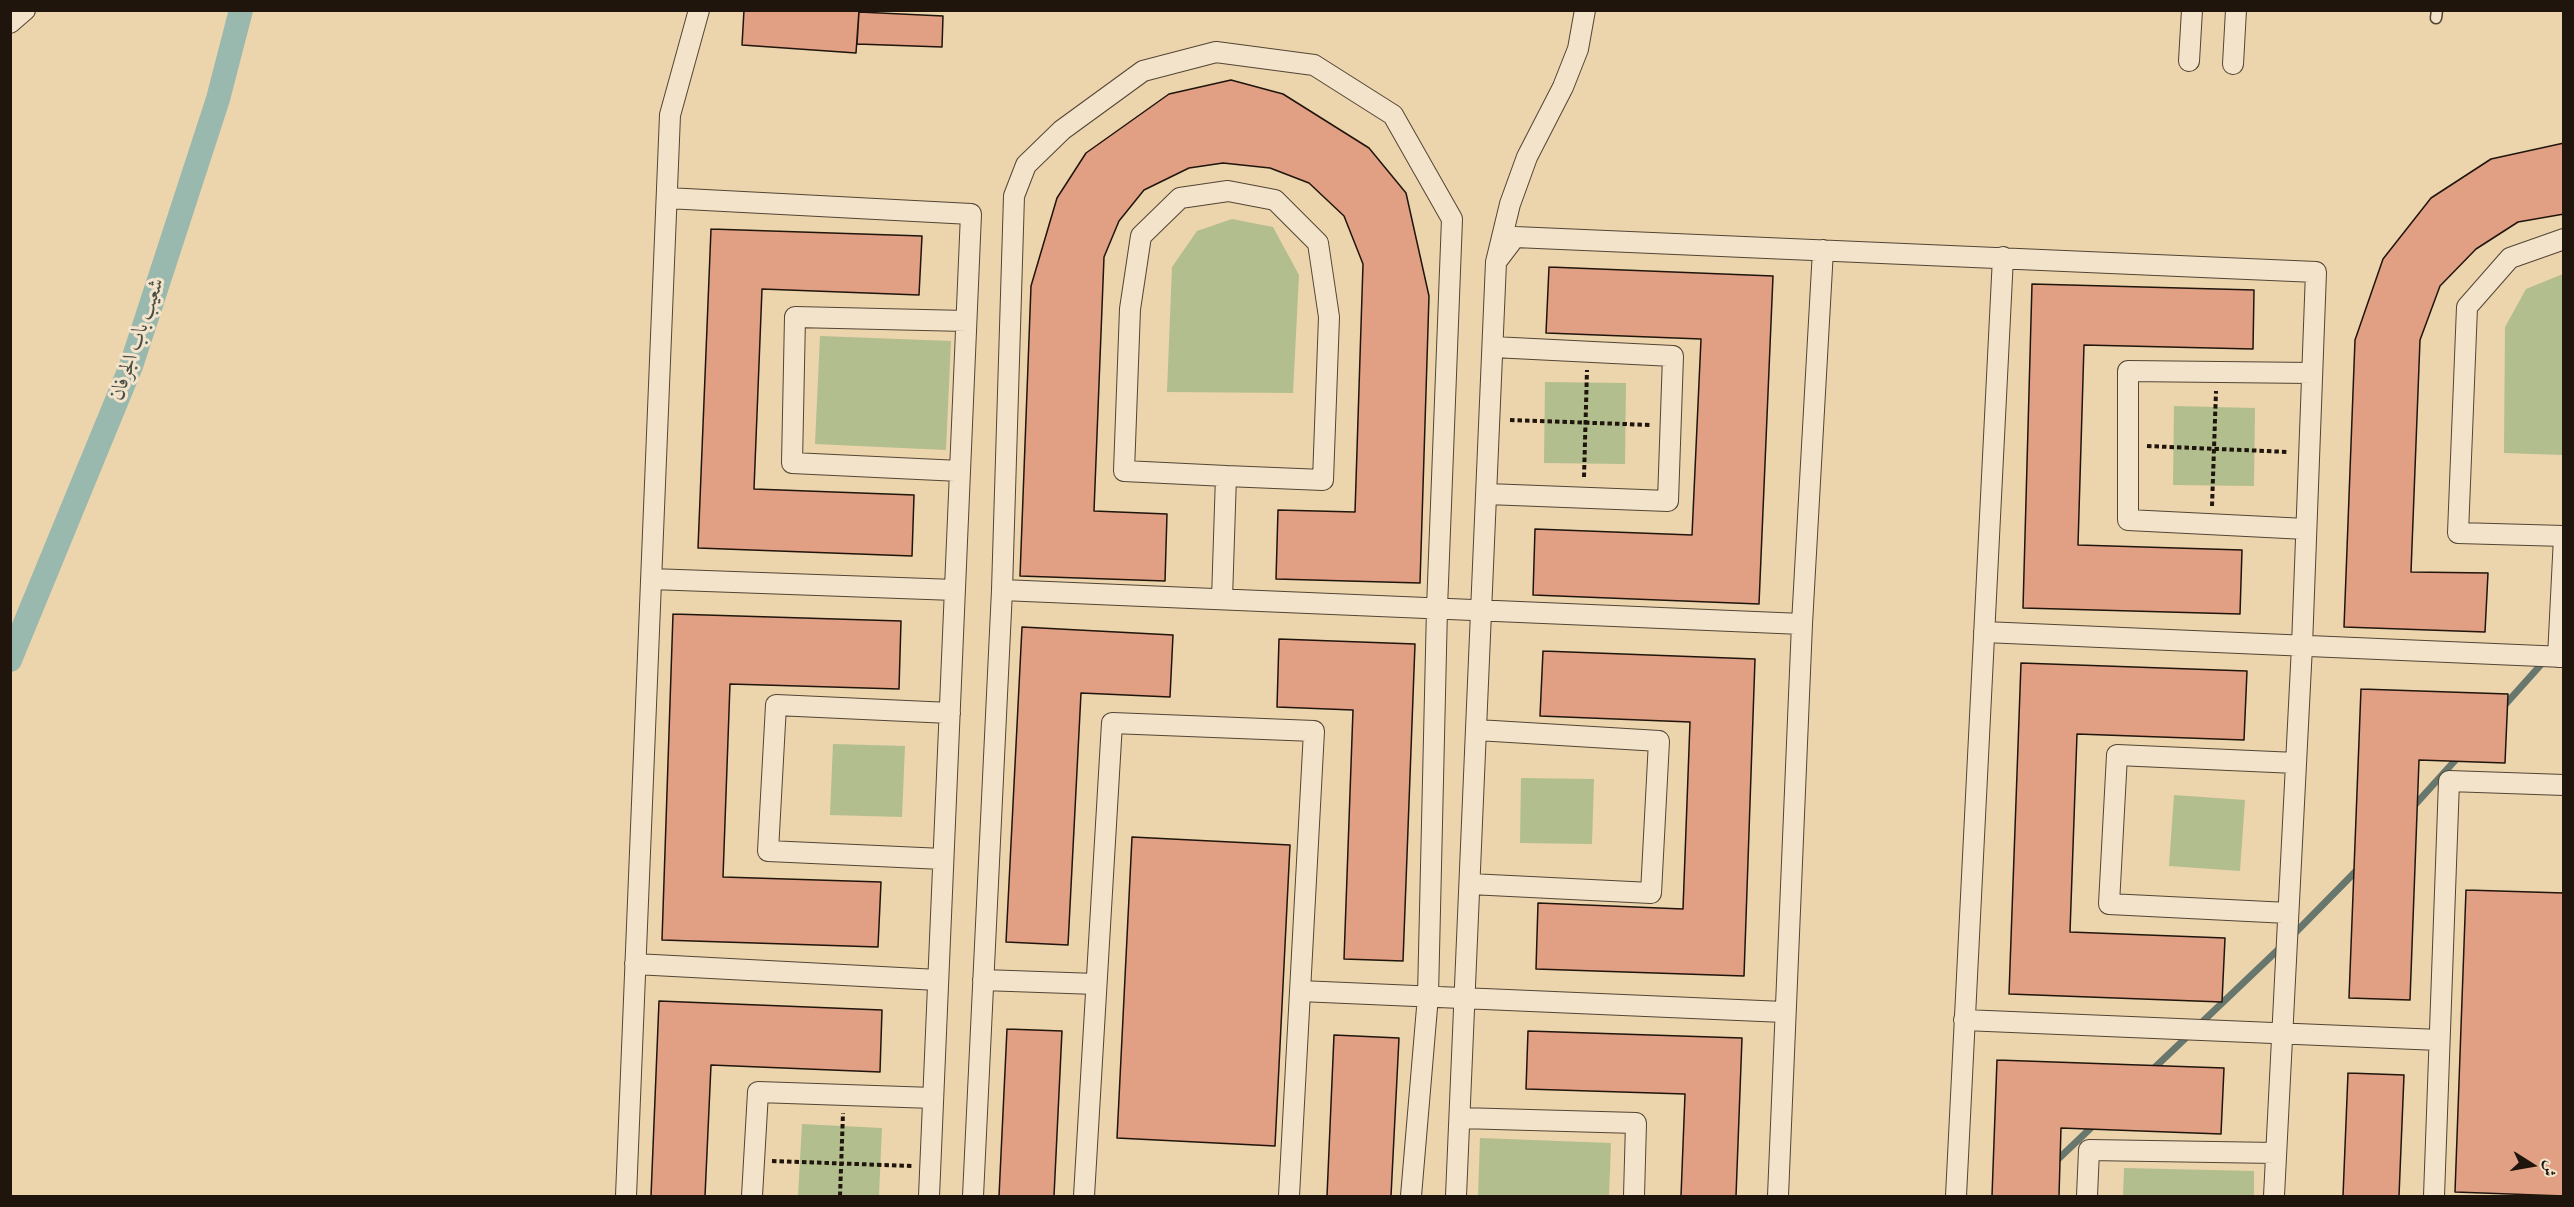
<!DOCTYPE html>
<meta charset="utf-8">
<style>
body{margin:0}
#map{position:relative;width:2574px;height:1207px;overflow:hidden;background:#ecd4ad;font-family:"Libre Bodoni",Amiri,serif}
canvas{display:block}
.frame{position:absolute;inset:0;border:12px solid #1f150c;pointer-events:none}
.north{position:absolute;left:2502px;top:1135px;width:60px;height:60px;-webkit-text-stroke:4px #f3e3ca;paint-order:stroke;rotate:101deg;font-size:16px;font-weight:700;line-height:24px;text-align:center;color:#1f150c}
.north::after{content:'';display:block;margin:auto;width:21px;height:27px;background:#1f150c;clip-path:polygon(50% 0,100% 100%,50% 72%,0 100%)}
</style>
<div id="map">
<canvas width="2574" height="1207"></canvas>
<div class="frame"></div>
<div class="north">ش</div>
</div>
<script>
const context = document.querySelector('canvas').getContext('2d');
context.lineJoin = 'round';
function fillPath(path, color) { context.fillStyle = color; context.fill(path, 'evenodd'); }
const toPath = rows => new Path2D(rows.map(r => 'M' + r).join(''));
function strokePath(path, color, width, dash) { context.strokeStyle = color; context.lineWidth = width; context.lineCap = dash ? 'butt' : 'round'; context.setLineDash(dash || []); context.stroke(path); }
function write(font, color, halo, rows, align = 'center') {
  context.font = font + ' "Libre Bodoni",Amiri,serif'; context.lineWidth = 6; context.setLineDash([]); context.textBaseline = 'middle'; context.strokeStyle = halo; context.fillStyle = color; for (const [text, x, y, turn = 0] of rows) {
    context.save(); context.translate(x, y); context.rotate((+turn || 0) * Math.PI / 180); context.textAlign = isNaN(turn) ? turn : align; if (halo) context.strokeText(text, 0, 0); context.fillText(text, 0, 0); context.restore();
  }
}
fillPath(toPath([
 [1232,219,1273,227,1299,275,1293,393,1167,392,1172,267,1197,231],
 [2563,274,2563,455,2504,453,2505,327,2526,289],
 [820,336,951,341,946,450,815,444],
 [1545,382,1626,383,1625,464,1544,463],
 [2174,406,2255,408,2254,486,2173,485],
 [833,744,905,746,902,817,830,815],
 [1521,778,1594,779,1592,844,1520,843],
 [2174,795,2245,800,2240,871,2169,866],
 [802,1124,882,1128,879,1196,798,1196],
 [1480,1138,1611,1143,1609,1196,1478,1196],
 [2124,1168,2254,1171,2254,1196,2123,1196]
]), '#b2be8e');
strokePath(toPath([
 [2503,707,2546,659],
 [2413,807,2460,755],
 [2292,936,2360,867],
 [2199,1025,2282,946],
 [2151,1071,2191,1033],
 [2053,1164,2095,1124]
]), '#68776d', 7);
strokePath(toPath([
 [10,660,131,366,218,99,241,10]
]), '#99b8ae', 24);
const building = toPath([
 [744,10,859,10,856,53,742,45,744,10],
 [859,12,943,16,942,47,857,44,859,12],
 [1231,80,1283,94,1369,148,1406,193,1429,296,1420,583,1276,579,1278,510,1355,512,1363,264,1344,216,1309,183,1270,168,1223,163,1189,168,1144,190,1119,221,1104,257,1094,511,1167,514,1165,581,1020,576,1031,286,1057,198,1086,153,1169,94,1231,80],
 [2564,143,2564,214,2518,222,2476,249,2440,286,2420,340,2411,572,2488,573,2485,632,2344,627,2355,340,2383,259,2431,198,2491,159,2564,143],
 [711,229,922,236,919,295,762,289,754,489,914,495,912,556,698,548,711,229],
 [1549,267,1773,276,1759,604,1533,595,1535,529,1692,535,1701,339,1546,333,1549,267],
 [2032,284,2254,290,2253,349,2084,345,2078,545,2242,550,2240,614,2023,608,2032,284],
 [673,614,901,621,899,689,730,684,723,877,881,882,878,947,662,940,673,614],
 [1022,627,1173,635,1170,697,1081,693,1068,945,1006,942,1022,627],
 [1279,639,1415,644,1403,961,1344,959,1353,710,1277,707,1279,639],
 [1543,651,1755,659,1744,976,1536,969,1538,903,1683,909,1690,722,1540,716,1543,651],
 [2021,663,2247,671,2244,740,2077,734,2070,932,2225,938,2222,1002,2009,994,2021,663],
 [2361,689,2508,694,2505,763,2419,760,2410,1000,2349,998,2361,689],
 [1132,837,1290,845,1275,1146,1117,1138,1132,837],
 [2466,890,2564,893,2564,1196,2455,1192,2466,890],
 [659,1001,882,1010,880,1072,711,1065,705,1196,651,1196,659,1001],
 [1007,1029,1062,1031,1054,1196,999,1196,1007,1029],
 [1528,1031,1742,1038,1736,1196,1681,1196,1685,1094,1526,1089,1528,1031],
 [1334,1035,1399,1038,1391,1196,1327,1196,1334,1035],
 [1997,1060,2224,1068,2221,1134,2061,1128,2059,1196,1992,1196,1997,1060],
 [2348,1073,2404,1075,2399,1196,2343,1196,2348,1073]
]);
fillPath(building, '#e19f84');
strokePath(building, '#1f150c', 1.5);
const lane = toPath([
 [2436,18,2437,10]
]);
const street = toPath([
 [10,23,25,10],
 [2189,61,2192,10],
 [2233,64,2236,10],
 [667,198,971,214,929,1196],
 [2564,239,2510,258,2467,307,2458,533,2564,536],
 [1496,262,1515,237,2316,272,2302,646,2274,1196],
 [960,471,792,463,795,317,966,321],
 [1487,494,1668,501,1673,356,1493,347],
 [2306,529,2128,520,2128,371,2312,373],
 [651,579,955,590],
 [1002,590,1802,624],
 [1222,599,1226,476,1323,480,1329,317,1318,243,1275,200,1228,191,1180,198,1141,236,1130,309,1124,471,1226,476],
 [1984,632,2564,657],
 [2558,657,2564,537],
 [943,859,768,851,776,705,950,713],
 [1470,884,1651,893,1659,741,1477,730],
 [2288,913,2109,904,2117,755,2296,763],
 [635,964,938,980],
 [983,980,1096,984],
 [1300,991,1784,1012],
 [1964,1020,2439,1040],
 [1460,1118,1636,1123,1634,1196],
 [626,1196,670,115,699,10],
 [752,1196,758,1092,933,1098],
 [973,1196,1002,590,1014,196,1026,165,1062,130,1143,71,1216,52,1314,65,1393,115,1452,219,1437,608,1428,996,1411,1196],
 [1084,1196,1112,723,1314,731,1289,1196],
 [1456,1196,1496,262,1510,204,1527,157,1563,87,1578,49,1585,10],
 [1778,1196,1802,624,1823,250],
 [1956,1196,2003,257],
 [2087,1196,2089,1150,2276,1153],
 [2434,1196,2449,781,2564,785]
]);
strokePath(lane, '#524534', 13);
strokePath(street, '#524534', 22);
strokePath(toPath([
 [1510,420,1652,425],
 [2147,446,2289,452],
 [1584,477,1587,370],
 [2212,506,2216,391],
 [772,1161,912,1166],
 [840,1196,843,1113]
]), '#1f150c', 4, [4.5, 3]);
strokePath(lane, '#f3e3ca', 10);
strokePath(street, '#f3e3ca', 20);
write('italic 21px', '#4a4e45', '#f3e3ca', [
 ["شعيب باب الجرفان",138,339,-71]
]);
</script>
